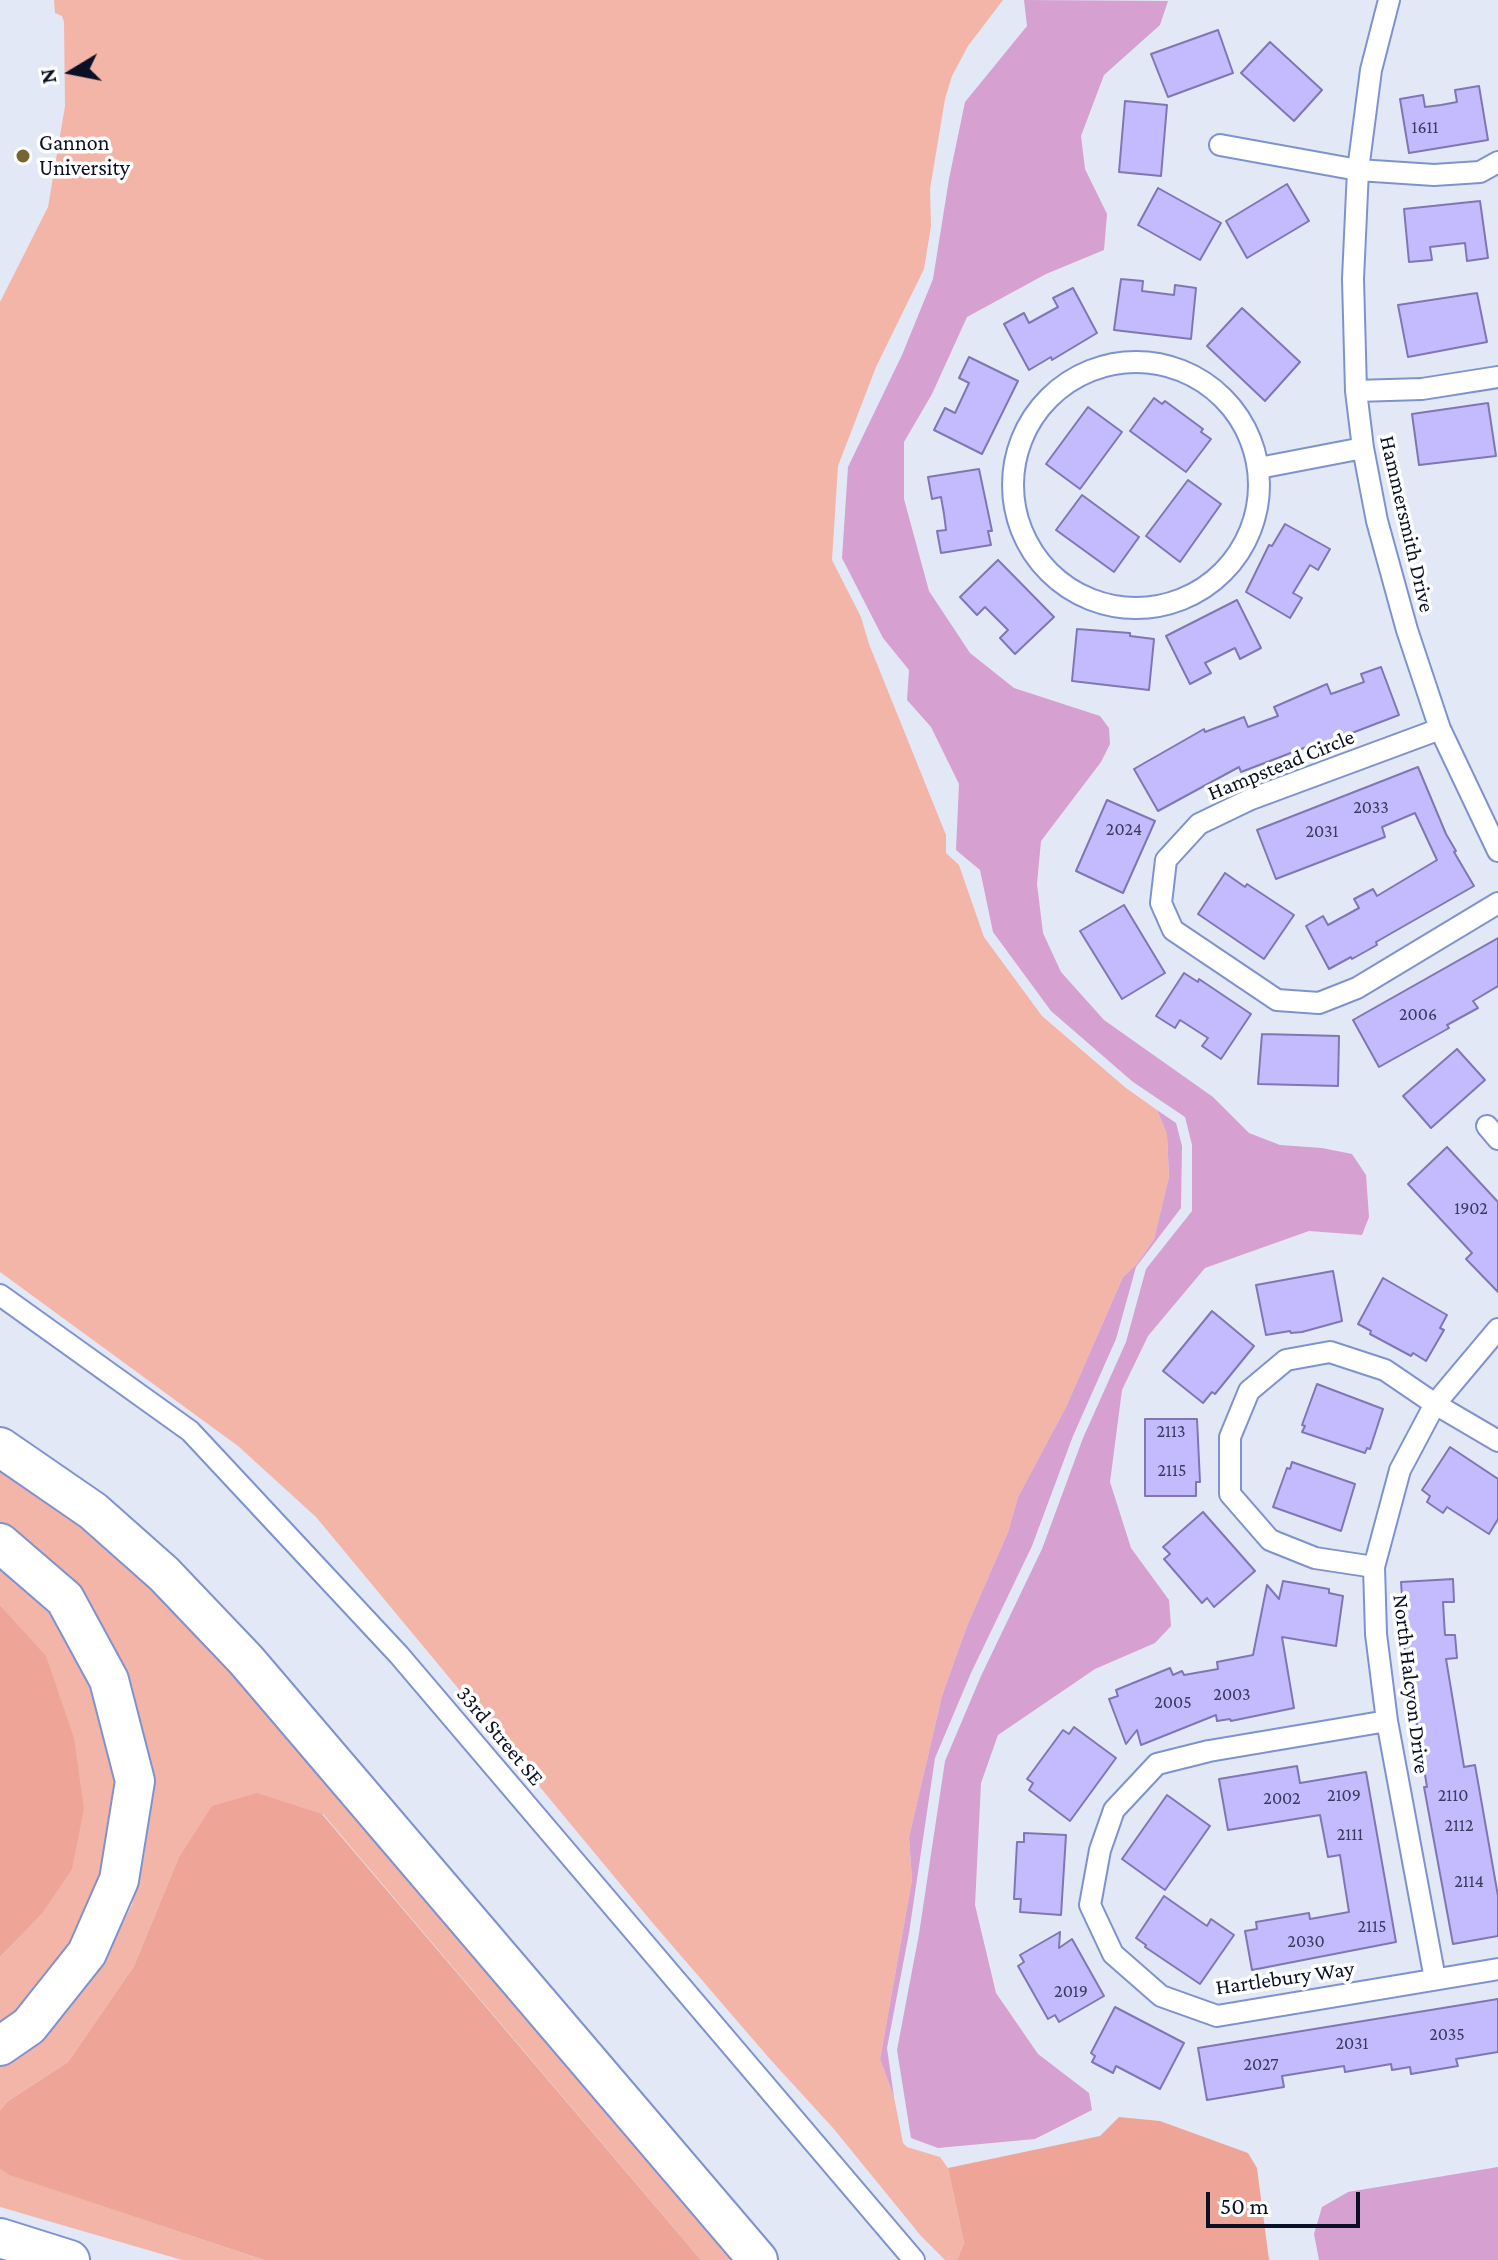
<!DOCTYPE html>
<style>
body{margin:0}
#map{position:relative;width:1498px;height:2260px;overflow:hidden;background:#e3e8f6;font-family:"Crimson Pro",serif}
canvas{display:block}
.north{position:absolute;left:32px;top:32px;width:80px;height:80px;-webkit-text-stroke:6px #fff;paint-order:stroke;rotate:260deg;font-size:22px;font-weight:700;line-height:32px;text-align:center;color:#0a1026}
.north::after{content:'';display:block;margin:auto;width:28px;height:36px;background:#0a1026;clip-path:polygon(50% 0,100% 100%,50% 72%,0 100%)}
.scale{position:absolute;left:1206px;top:2192px;width:154px;height:36px;box-sizing:border-box;border:4px solid #0a1026;border-top:0;padding-left:10px;font-size:24px;line-height:28px;white-space:nowrap;color:#0a1026;-webkit-text-stroke:6px #fff;paint-order:stroke}
</style>
<div id="map">
<canvas width="1498" height="2260"></canvas>
<div class="north">N</div>
<div class="scale">50 m</div>
</div>
<script>
const context = document.querySelector('canvas').getContext('2d');
context.lineJoin = 'round';
function fillPath(path, color) { context.fillStyle = color; context.fill(path, 'evenodd'); }
const toPath = rows => new Path2D(rows.map(r => 'M' + r).join(''));
function strokePath(path, color, width, dash) { context.strokeStyle = color; context.lineWidth = width; context.lineCap = dash ? 'butt' : 'round'; context.setLineDash(dash || []); context.stroke(path); }
function write(font, color, halo, rows, align = 'center') {
  context.font = font + ' "Crimson Pro",serif'; context.lineWidth = 7; context.setLineDash([]); context.textBaseline = 'middle'; context.strokeStyle = halo; context.fillStyle = color; for (const [text, x, y, turn = 0] of rows) {
    context.save(); context.translate(x, y); context.rotate((+turn || 0) * Math.PI / 180); context.textAlign = isNaN(turn) ? turn : align; if (halo) context.strokeText(text, 0, 0); context.fillText(text, 0, 0); context.restore();
  }
}
fillPath(toPath([
 [54,0,1003,0,968,46,952,76,945,99,930,189,931,226,924,269,876,367,838,466,832,560,861,617,869,644,946,835,946,853,959,865,984,937,1042,1016,1126,1088,1157,1110,1167,1134,1169,1177,1154,1239,1137,1264,1123,1277,1066,1407,1018,1497,1008,1532,967,1626,942,1696,909,1837,912,1880,880,2059,894,2097,903,2143,907,2147,940,2157,948,2168,964,2243,957,2260,945,2260,921,2236,833,2128,769,2058,651,1921,316,1517,238,1446,0,1272,0,302,48,207,65,106,64,22,62,16,55,13],
 [0,1460,133,1558,739,2260,701,2260,323,1814,178,1859,134,1966,68,2062,8,2101,0,2110,0,2067,8,2062,108,1952,132,1905,144,1857,149,1808,136,1715,0,1535],
 [0,1566,39,1597,78,1648,115,1750,120,1806,117,1851,73,1952,0,2031,0,1957,41,1915,46,1657,0,1605],
 [0,2169,10,2175,264,2260,182,2260,0,2207]
]), '#f4b5a9');
fillPath(toPath([
 [0,1605,46,1656,74,1738,84,1809,72,1869,41,1915,0,1957],
 [257,1793,322,1814,701,2260,264,2260,9,2175,0,2169,0,2110,8,2101,68,2062,134,1966,178,1859,212,1806],
 [1119,2117,1160,2121,1248,2153,1257,2168,1269,2260,957,2260,964,2243,948,2168,1100,2136]
]), '#eea598');
fillPath(toPath([
 [1024,0,1168,1,1160,25,1104,75,1081,136,1085,169,1107,214,1104,250,1046,274,967,317,932,394,904,442,904,499,929,591,970,653,1014,688,1100,716,1109,728,1110,744,1101,762,1041,841,1037,884,1043,933,1061,972,1104,1020,1213,1097,1249,1133,1280,1145,1322,1148,1352,1154,1366,1175,1369,1217,1362,1235,1309,1231,1205,1268,1148,1336,1122,1390,1110,1482,1131,1548,1169,1600,1171,1626,1155,1643,1095,1669,998,1735,981,1783,975,1905,996,1993,1038,2054,1089,2093,1092,2110,1035,2139,938,2148,911,2138,897,2050,919,1934,945,1761,981,1676,1042,1549,1083,1438,1126,1342,1146,1269,1192,1211,1192,1145,1185,1117,1133,1082,1051,1011,993,932,980,870,956,850,959,784,931,727,907,700,909,670,883,638,842,558,848,467,902,355,933,279,949,179,965,102,1027,26],
 [1157,1110,1176,1123,1182,1146,1181,1208,1136,1267,1116,1339,1073,1436,1032,1546,971,1673,935,1758,909,1933,887,2048,894,2097,880,2059,912,1880,909,1837,942,1696,967,1626,1008,1532,1018,1497,1066,1407,1123,1277,1137,1264,1154,1239,1169,1177,1167,1134],
 [1498,2167,1498,2260,1319,2260,1314,2234,1322,2207,1348,2192]
]), '#d6a0d0');
const building = toPath([
 [1218,30,1233,73,1168,97,1151,54,1218,30],
 [1270,42,1322,90,1294,121,1241,73,1270,42],
 [1479,86,1488,140,1409,153,1400,99,1423,95,1425,107,1441,105,1457,102,1455,90,1479,86],
 [1125,101,1167,105,1161,176,1119,172,1125,101],
 [1287,184,1309,221,1247,258,1226,221,1287,184],
 [1158,188,1221,223,1200,260,1138,225,1158,188],
 [1480,201,1488,258,1467,261,1465,243,1430,247,1432,260,1409,262,1404,209,1480,201],
 [1121,279,1143,281,1142,291,1174,295,1175,285,1196,288,1191,339,1114,330,1121,279],
 [1073,288,1097,333,1052,360,1051,357,1029,370,1004,324,1024,313,1029,323,1058,307,1053,298,1073,288],
 [1477,293,1487,342,1408,357,1398,305,1477,293],
 [1242,308,1300,362,1265,401,1207,346,1242,308],
 [969,357,1018,381,982,454,934,430,945,408,955,413,969,383,959,378,969,357],
 [1154,398,1162,404,1165,401,1203,429,1201,432,1211,439,1186,472,1130,431,1154,398],
 [1488,403,1496,456,1419,465,1412,414,1488,403],
 [1088,407,1122,432,1080,489,1046,464,1088,407],
 [979,469,992,531,988,531,991,545,941,553,937,531,946,530,944,514,941,497,932,499,928,477,979,469],
 [1188,480,1221,504,1180,562,1146,536,1188,480],
 [1082,495,1139,537,1114,572,1056,530,1082,495],
 [1285,524,1330,549,1318,570,1310,565,1293,593,1302,598,1290,618,1246,592,1269,545,1272,546,1285,524],
 [998,560,1054,617,1015,654,1000,638,1008,630,985,607,977,615,960,597,998,560],
 [1237,600,1261,648,1240,659,1235,648,1205,663,1211,673,1190,684,1166,636,1237,600],
 [1077,629,1130,633,1130,636,1154,639,1149,690,1072,681,1077,629],
 [1381,667,1399,715,1323,744,1322,741,1241,772,1239,767,1158,811,1134,769,1204,729,1205,732,1244,717,1248,727,1278,716,1274,707,1327,684,1331,694,1364,682,1361,674,1381,667],
 [1418,767,1446,834,1456,851,1454,852,1474,886,1376,942,1377,945,1352,959,1351,957,1329,969,1306,926,1323,916,1328,925,1359,908,1354,899,1373,889,1377,896,1437,860,1415,813,1382,827,1385,837,1276,879,1257,830,1418,767],
 [1107,800,1155,821,1123,893,1076,871,1107,800],
 [1225,873,1245,887,1247,884,1294,915,1264,959,1198,914,1225,873],
 [1124,905,1165,973,1122,999,1080,931,1124,905],
 [1498,938,1498,986,1473,1001,1478,1008,1447,1025,1449,1028,1442,1032,1379,1067,1353,1020,1498,938],
 [1184,973,1198,982,1199,979,1251,1014,1221,1059,1202,1046,1208,1038,1180,1020,1175,1028,1156,1016,1184,973],
 [1262,1034,1339,1036,1338,1086,1258,1084,1262,1034],
 [1457,1049,1485,1080,1431,1128,1403,1096,1457,1049],
 [1447,1147,1498,1202,1498,1292,1466,1259,1472,1253,1408,1184,1447,1147],
 [1333,1271,1342,1321,1302,1332,1291,1333,1290,1331,1266,1335,1256,1285,1333,1271],
 [1383,1278,1447,1315,1440,1328,1444,1330,1426,1361,1413,1353,1411,1356,1370,1334,1371,1331,1358,1324,1383,1278],
 [1212,1311,1254,1346,1215,1394,1212,1392,1203,1403,1163,1371,1212,1311],
 [1317,1384,1383,1409,1370,1449,1367,1448,1365,1453,1302,1432,1305,1426,1302,1425,1317,1384],
 [1145,1419,1197,1419,1200,1482,1196,1482,1196,1496,1145,1496,1145,1419],
 [1450,1447,1498,1479,1498,1519,1489,1534,1447,1507,1443,1513,1427,1502,1430,1496,1422,1490,1450,1447],
 [1292,1462,1355,1484,1341,1531,1273,1507,1287,1468,1290,1469,1292,1462],
 [1203,1512,1255,1571,1214,1607,1207,1598,1202,1603,1164,1559,1170,1554,1163,1547,1203,1512],
 [1453,1579,1454,1602,1443,1602,1444,1619,1445,1635,1455,1635,1457,1658,1446,1659,1464,1767,1475,1765,1498,1896,1498,1936,1453,1944,1424,1787,1427,1787,1404,1645,1401,1645,1398,1597,1402,1597,1401,1582,1453,1579],
 [1283,1581,1329,1589,1329,1593,1343,1596,1336,1646,1282,1637,1294,1708,1231,1721,1230,1719,1217,1721,1216,1715,1141,1745,1137,1730,1126,1744,1109,1699,1118,1696,1116,1690,1170,1668,1173,1675,1182,1671,1184,1675,1218,1669,1217,1662,1253,1655,1267,1585,1279,1599,1283,1581],
 [1074,1727,1116,1758,1070,1821,1029,1790,1033,1783,1027,1779,1063,1730,1069,1734,1074,1727],
 [1297,1766,1300,1783,1366,1772,1396,1942,1252,1970,1245,1931,1257,1929,1256,1922,1309,1913,1310,1919,1349,1912,1340,1855,1328,1857,1320,1815,1228,1830,1219,1779,1297,1766],
 [1167,1795,1210,1826,1165,1890,1122,1859,1167,1795],
 [1024,1833,1066,1835,1061,1915,1020,1912,1021,1899,1014,1899,1017,1842,1024,1842,1024,1833],
 [1164,1896,1207,1926,1211,1919,1234,1935,1200,1984,1145,1947,1146,1945,1136,1938,1164,1896],
 [1060,1932,1059,1948,1072,1939,1104,1996,1059,2022,1055,2015,1048,2019,1018,1966,1024,1962,1020,1955,1060,1932],
 [1498,1999,1498,2052,1456,2059,1458,2066,1411,2074,1410,2067,1392,2070,1391,2064,1345,2072,1344,2066,1282,2076,1284,2087,1207,2100,1198,2048,1498,1999],
 [1115,2007,1184,2043,1160,2089,1116,2066,1113,2073,1092,2062,1095,2056,1091,2053,1115,2007]
]);
fillPath(building, '#c4bbff');
strokePath(building, '#8076b5', 2);
const street = toPath([
 [1389,0,1371,70,1358,170,1353,279,1356,391,1363,448,1377,521,1407,630,1440,729,1498,851],
 [1220,145,1358,170,1434,175,1480,172,1498,162],
 '1013 485a123 123 0 1 1 246 0a123 123 0 1 1-246 0Z',
 [1356,391,1422,389,1498,377],
 [1259,468,1363,448],
 [1440,729,1251,799,1199,824,1166,860,1161,903,1173,930,1277,1000,1319,1003,1357,988,1498,903],
 [1487,1126,1498,1139],
 [0,1295,190,1431,399,1655,914,2260],
 [1374,1567,1315,1558,1270,1540,1230,1494,1230,1437,1249,1391,1286,1360,1330,1352,1385,1370,1435,1404,1498,1441],
 [1387,1721,1209,1751,1157,1764,1114,1810,1100,1850,1090,1905,1113,1954,1161,1996,1217,2016,1498,1969],
 [1435,1979,1387,1721,1376,1634,1374,1567,1400,1470,1435,1404,1498,1329]
]);
const highway = toPath([
 [0,1447,93,1511,164,1574,246,1660,758,2260],
 [0,1543,65,1599,109,1680,135,1781,119,1880,87,1953,29,2026,0,2046],
 [0,2238,70,2260]
]);
strokePath(street, '#7f92d0', 24);
strokePath(highway, '#7f92d0', 42);
strokePath(street, '#fff', 20);
strokePath(highway, '#fff', 38);
for (const [x, y, r, color] of [
 [23,156,8,"#766432"]
]) { const dot = new Path2D(); dot.arc(x, y, r, 0, 2 * Math.PI); context.fillStyle = color; context.fill(dot); strokePath(dot, '#fff', 3); }
write('18px', '#383b5c', null, [
 ["1611",1425,127],
 ["2033",1371,807],
 ["2024",1124,829],
 ["2031",1322,831],
 ["2006",1418,1014],
 ["1902",1471,1208],
 ["2113",1171,1431],
 ["2115",1172,1470],
 ["2003",1232,1694],
 ["2005",1173,1702],
 ["2109",1344,1795],
 ["2110",1453,1795],
 ["2002",1282,1798],
 ["2112",1459,1825],
 ["2111",1350,1834],
 ["2114",1469,1881],
 ["2115",1372,1926],
 ["2030",1306,1941],
 ["2019",1071,1991],
 ["2035",1447,2034],
 ["2031",1352,2043],
 ["2027",1261,2064]
]);
write('22px', '#0a1026', '#fff', [
 ["Gannon",39,143],
 ["University",39,168]
], 'left');
write('22px', '#0a1026', '#fff', [
 ["Hammersmith Drive",1407,524,77],
 ["Hampstead Circle",1281,765,-22],
 ["North Halcyon Drive",1411,1684,83],
 ["33rd Street SE",500,1736,50],
 ["Hartlebury Way",1285,1978,-8]
]);
</script>
